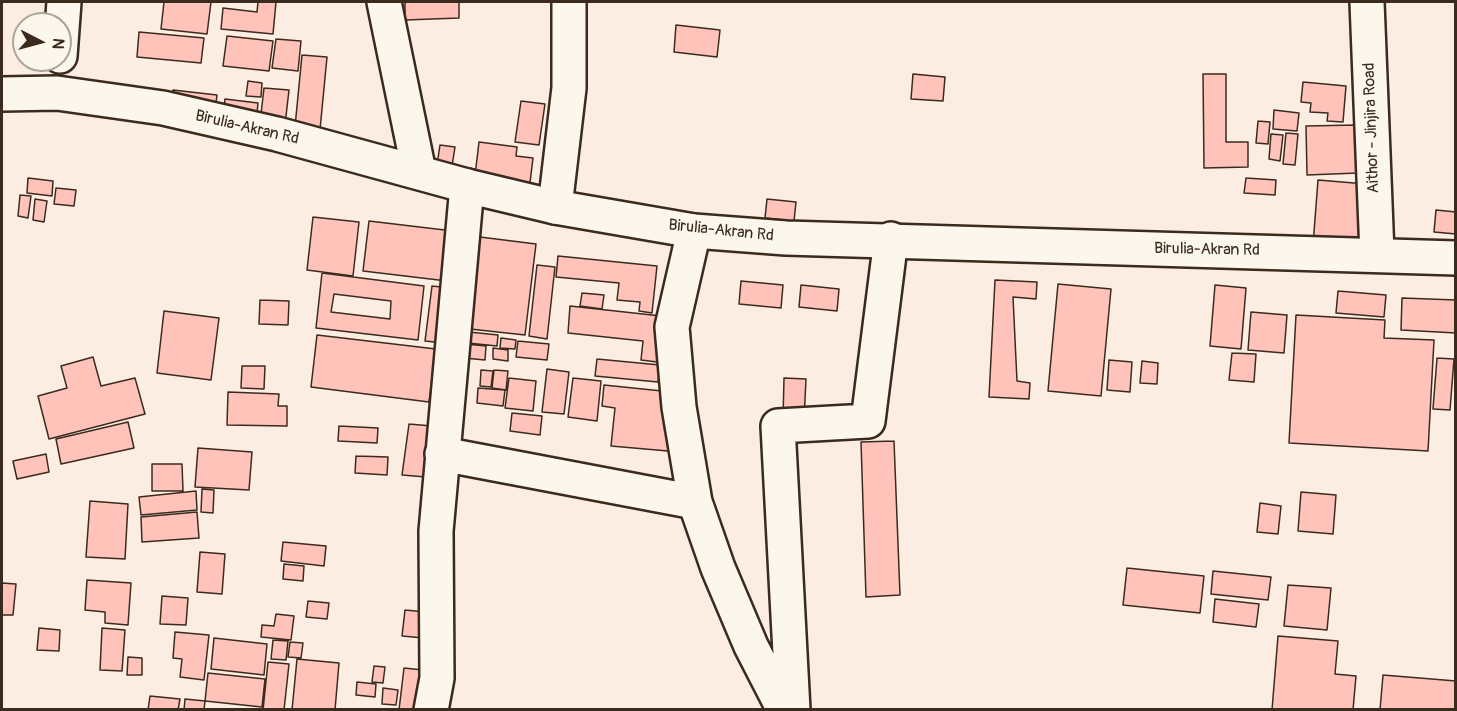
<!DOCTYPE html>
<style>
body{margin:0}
#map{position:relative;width:1457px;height:711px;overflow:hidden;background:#fcede2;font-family:Pangolin,sans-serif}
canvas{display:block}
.frame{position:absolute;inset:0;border:3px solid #3b2a1e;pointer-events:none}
.north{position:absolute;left:12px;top:12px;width:60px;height:60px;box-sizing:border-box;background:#fbf7ec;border:2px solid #aea59a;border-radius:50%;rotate:96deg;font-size:16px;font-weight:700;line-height:24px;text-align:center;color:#3b2a1e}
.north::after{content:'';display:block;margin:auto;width:21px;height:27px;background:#3b2a1e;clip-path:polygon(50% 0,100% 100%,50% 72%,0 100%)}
</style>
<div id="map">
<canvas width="1457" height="711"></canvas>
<div class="frame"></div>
<div class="north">N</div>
</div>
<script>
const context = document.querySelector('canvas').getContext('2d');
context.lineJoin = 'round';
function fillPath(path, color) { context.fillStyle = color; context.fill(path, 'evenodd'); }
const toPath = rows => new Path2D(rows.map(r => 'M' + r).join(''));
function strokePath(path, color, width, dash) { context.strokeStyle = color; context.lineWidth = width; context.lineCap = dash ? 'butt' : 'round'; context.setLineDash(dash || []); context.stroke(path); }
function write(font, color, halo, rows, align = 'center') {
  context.font = font + ' Pangolin,sans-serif'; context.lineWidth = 6; context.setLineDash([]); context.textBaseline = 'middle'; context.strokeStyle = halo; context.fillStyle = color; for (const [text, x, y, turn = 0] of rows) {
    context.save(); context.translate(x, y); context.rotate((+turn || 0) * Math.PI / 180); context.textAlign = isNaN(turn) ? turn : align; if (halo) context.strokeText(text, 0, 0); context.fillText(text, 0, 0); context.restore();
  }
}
const building = toPath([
 [164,2,211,2,207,34,161,29,164,2],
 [258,2,276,2,273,34,221,29,223,8,257,12,258,2],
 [405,2,459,2,459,18,405,20,405,2],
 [676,25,720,30,717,57,674,52,676,25],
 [139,32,204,38,201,63,137,57,139,32],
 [227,36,273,41,269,71,223,66,227,36],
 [276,39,301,41,298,71,272,68,276,39],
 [302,55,327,57,319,140,294,137,302,55],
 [913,74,945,77,943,101,911,99,913,74],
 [1203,74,1226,74,1226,142,1248,142,1248,167,1204,168,1203,74],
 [248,81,262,83,261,97,246,96,248,81],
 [1303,82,1346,86,1343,122,1327,121,1328,113,1310,112,1311,103,1301,102,1303,82],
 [264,88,289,90,283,142,258,140,264,88],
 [173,90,217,95,214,120,171,115,173,90],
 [225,99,258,103,255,133,222,129,225,99],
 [521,101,545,104,539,145,515,142,521,101],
 [1274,110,1299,113,1297,131,1273,129,1274,110],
 [1258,121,1270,122,1268,144,1256,143,1258,121],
 [1357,125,1358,173,1307,175,1306,126,1357,125],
 [1286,133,1298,134,1295,165,1283,164,1286,133],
 [1271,134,1283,135,1280,161,1269,159,1271,134],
 [479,142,517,147,516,156,533,158,527,207,472,201,479,142],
 [440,145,455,147,452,166,437,165,440,145],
 [28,178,53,181,52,196,27,193,28,178],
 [1246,178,1276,180,1275,195,1244,193,1246,178],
 [1318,180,1366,184,1360,249,1313,245,1318,180],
 [56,188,76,190,74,206,54,204,56,188],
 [20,195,31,196,28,218,18,216,20,195],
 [35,199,47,201,44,222,33,220,35,199],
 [767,199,796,202,794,221,765,218,767,199],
 [1436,210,1456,212,1456,234,1434,232,1436,210],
 [313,217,359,222,353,276,307,270,313,217],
 [369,221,453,231,447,281,363,271,369,221],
 [472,236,536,244,525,335,461,328,472,236],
 [558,256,657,266,652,313,639,311,640,302,617,300,619,283,556,277,558,256],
 [537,265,555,267,547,339,529,336,537,265],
 [322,273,424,286,418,340,316,328,322,273],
 [334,294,391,301,390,319,331,312,334,294],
 [995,280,1037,282,1036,299,1013,297,1017,381,1030,383,1029,399,989,397,995,280],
 [741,281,783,285,781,308,739,304,741,281],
 [1058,284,1111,289,1101,396,1048,391,1058,284],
 [801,285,839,289,837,311,799,307,801,285],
 [1215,285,1246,288,1241,349,1210,346,1215,285],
 [432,286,450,288,444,343,425,341,432,286],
 [1338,291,1386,295,1384,317,1336,313,1338,291],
 [582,293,604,295,602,309,580,306,582,293],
 [1402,298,1456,300,1456,333,1401,330,1402,298],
 [260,300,289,301,288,325,259,324,260,300],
 [570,306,661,316,657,362,641,360,643,341,568,333,570,306],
 [164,311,219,318,211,380,157,373,164,311],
 [1251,312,1287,315,1284,353,1248,350,1251,312],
 [1296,315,1385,320,1384,338,1434,340,1428,451,1289,443,1296,315],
 [469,332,498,335,497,346,468,343,469,332],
 [317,335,436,349,429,402,311,387,317,335],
 [501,338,516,340,515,349,500,348,501,338],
 [518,341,549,344,547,360,516,357,518,341],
 [455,343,486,346,485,360,454,357,455,343],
 [493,348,508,350,508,361,493,359,493,348],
 [1232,353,1256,354,1254,382,1229,380,1232,353],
 [93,357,101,386,135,378,145,414,49,439,38,396,67,388,61,366,93,357],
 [1437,358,1454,359,1450,410,1433,409,1437,358],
 [597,359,660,365,658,382,595,376,597,359],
 [1109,360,1132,362,1130,392,1107,390,1109,360],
 [1142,361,1158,363,1157,384,1140,383,1142,361],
 [242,366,265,366,264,389,241,388,242,366],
 [547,369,569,372,564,414,542,412,547,369],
 [481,370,493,371,491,387,480,386,481,370],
 [494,370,508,371,506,390,492,388,494,370],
 [509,378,536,381,533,411,505,408,509,378],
 [573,378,601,381,597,421,568,417,573,378],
 [784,378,806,379,804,420,783,419,784,378],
 [604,385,662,391,668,451,611,446,615,408,602,406,604,385],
 [478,388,505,390,503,406,477,403,478,388],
 [228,392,279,394,278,406,287,406,287,426,227,425,228,392],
 [512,413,542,416,540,435,510,431,512,413],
 [128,422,134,448,61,464,56,439,128,422],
 [409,424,432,426,426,477,402,475,409,424],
 [339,426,378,428,377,443,338,441,339,426],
 [894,441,900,595,866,597,861,442,894,441],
 [198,448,252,452,249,490,195,487,198,448],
 [46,454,49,472,17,479,13,461,46,454],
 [356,456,388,457,387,475,355,473,356,456],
 [152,464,182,464,183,491,152,491,152,464],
 [202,489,214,490,213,513,201,512,202,489],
 [196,491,197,510,141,515,139,497,196,491],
 [1301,492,1336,495,1333,534,1298,531,1301,492],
 [90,501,128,504,125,559,86,557,90,501],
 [1260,503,1281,506,1278,534,1257,532,1260,503],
 [197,512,199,538,142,542,141,517,197,512],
 [283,542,326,546,324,566,281,561,283,542],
 [200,552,225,554,222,594,197,592,200,552],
 [284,564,304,566,303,581,283,579,284,564],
 [1127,568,1204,576,1200,613,1123,605,1127,568],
 [1213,571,1271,577,1268,600,1211,594,1213,571],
 [87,580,131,583,128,625,105,623,105,612,85,610,87,580],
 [2,583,16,584,13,615,2,615,2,583],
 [1288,585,1331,588,1327,630,1284,626,1288,585],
 [162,596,188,598,186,625,160,624,162,596],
 [1215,599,1259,604,1256,627,1213,622,1215,599],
 [308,601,329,603,327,619,306,617,308,601],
 [405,610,426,612,424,638,402,636,405,610],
 [276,614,294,616,291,640,261,637,262,625,274,626,276,614],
 [39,628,60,630,59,651,37,650,39,628],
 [102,628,125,630,122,671,100,670,102,628],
 [175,632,209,635,204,680,180,677,182,659,173,658,175,632],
 [1278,636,1338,641,1335,674,1356,676,1353,710,1272,710,1278,636],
 [214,638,267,644,264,675,211,669,214,638],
 [273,640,288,641,286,660,271,659,273,640],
 [290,642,303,643,301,658,288,657,290,642],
 [128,657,142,658,142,675,127,675,128,657],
 [297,659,339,663,335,710,292,710,297,659],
 [268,662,289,664,284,710,263,710,268,662],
 [374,666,385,667,383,683,372,682,374,666],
 [404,668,423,670,419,710,399,710,404,668],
 [208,673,265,679,262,707,205,701,208,673],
 [1383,675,1456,681,1456,710,1380,710,1383,675],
 [357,682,376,684,375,697,356,695,357,682],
 [383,688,398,690,396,705,382,704,383,688],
 [150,696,180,699,178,710,148,710,150,696],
 [185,699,205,701,204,710,184,710,185,699]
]);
fillPath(building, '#ffc3b9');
strokePath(building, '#3b2a1e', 1.5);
const minor = toPath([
 [384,2,419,172],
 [1367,2,1377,254],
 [60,56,64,2],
 [555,207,569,88,569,2],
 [694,231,672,327,679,407,695,502,718,568,751,646,784,710],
 [442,454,695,502],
 [431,710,437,678,436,531,467,186],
 [793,710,778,426,868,421,891,239]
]);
const highway = toPath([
 [2,94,57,93,163,108,277,134,467,186,555,207,694,231,786,238,1456,258]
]);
strokePath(minor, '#3b2a1e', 38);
strokePath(highway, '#3b2a1e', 38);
strokePath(minor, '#fbf7ec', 33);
strokePath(highway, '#fbf7ec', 33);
write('16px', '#3b2a1e', '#fbf7ec', [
 ["Birulia-Akran Rd",247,128,13],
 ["Aithor - Jinjira Road",1372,128,-92],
 ["Birulia-Akran Rd",721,231,6],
 ["Birulia-Akran Rd",1207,250,1]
]);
</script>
